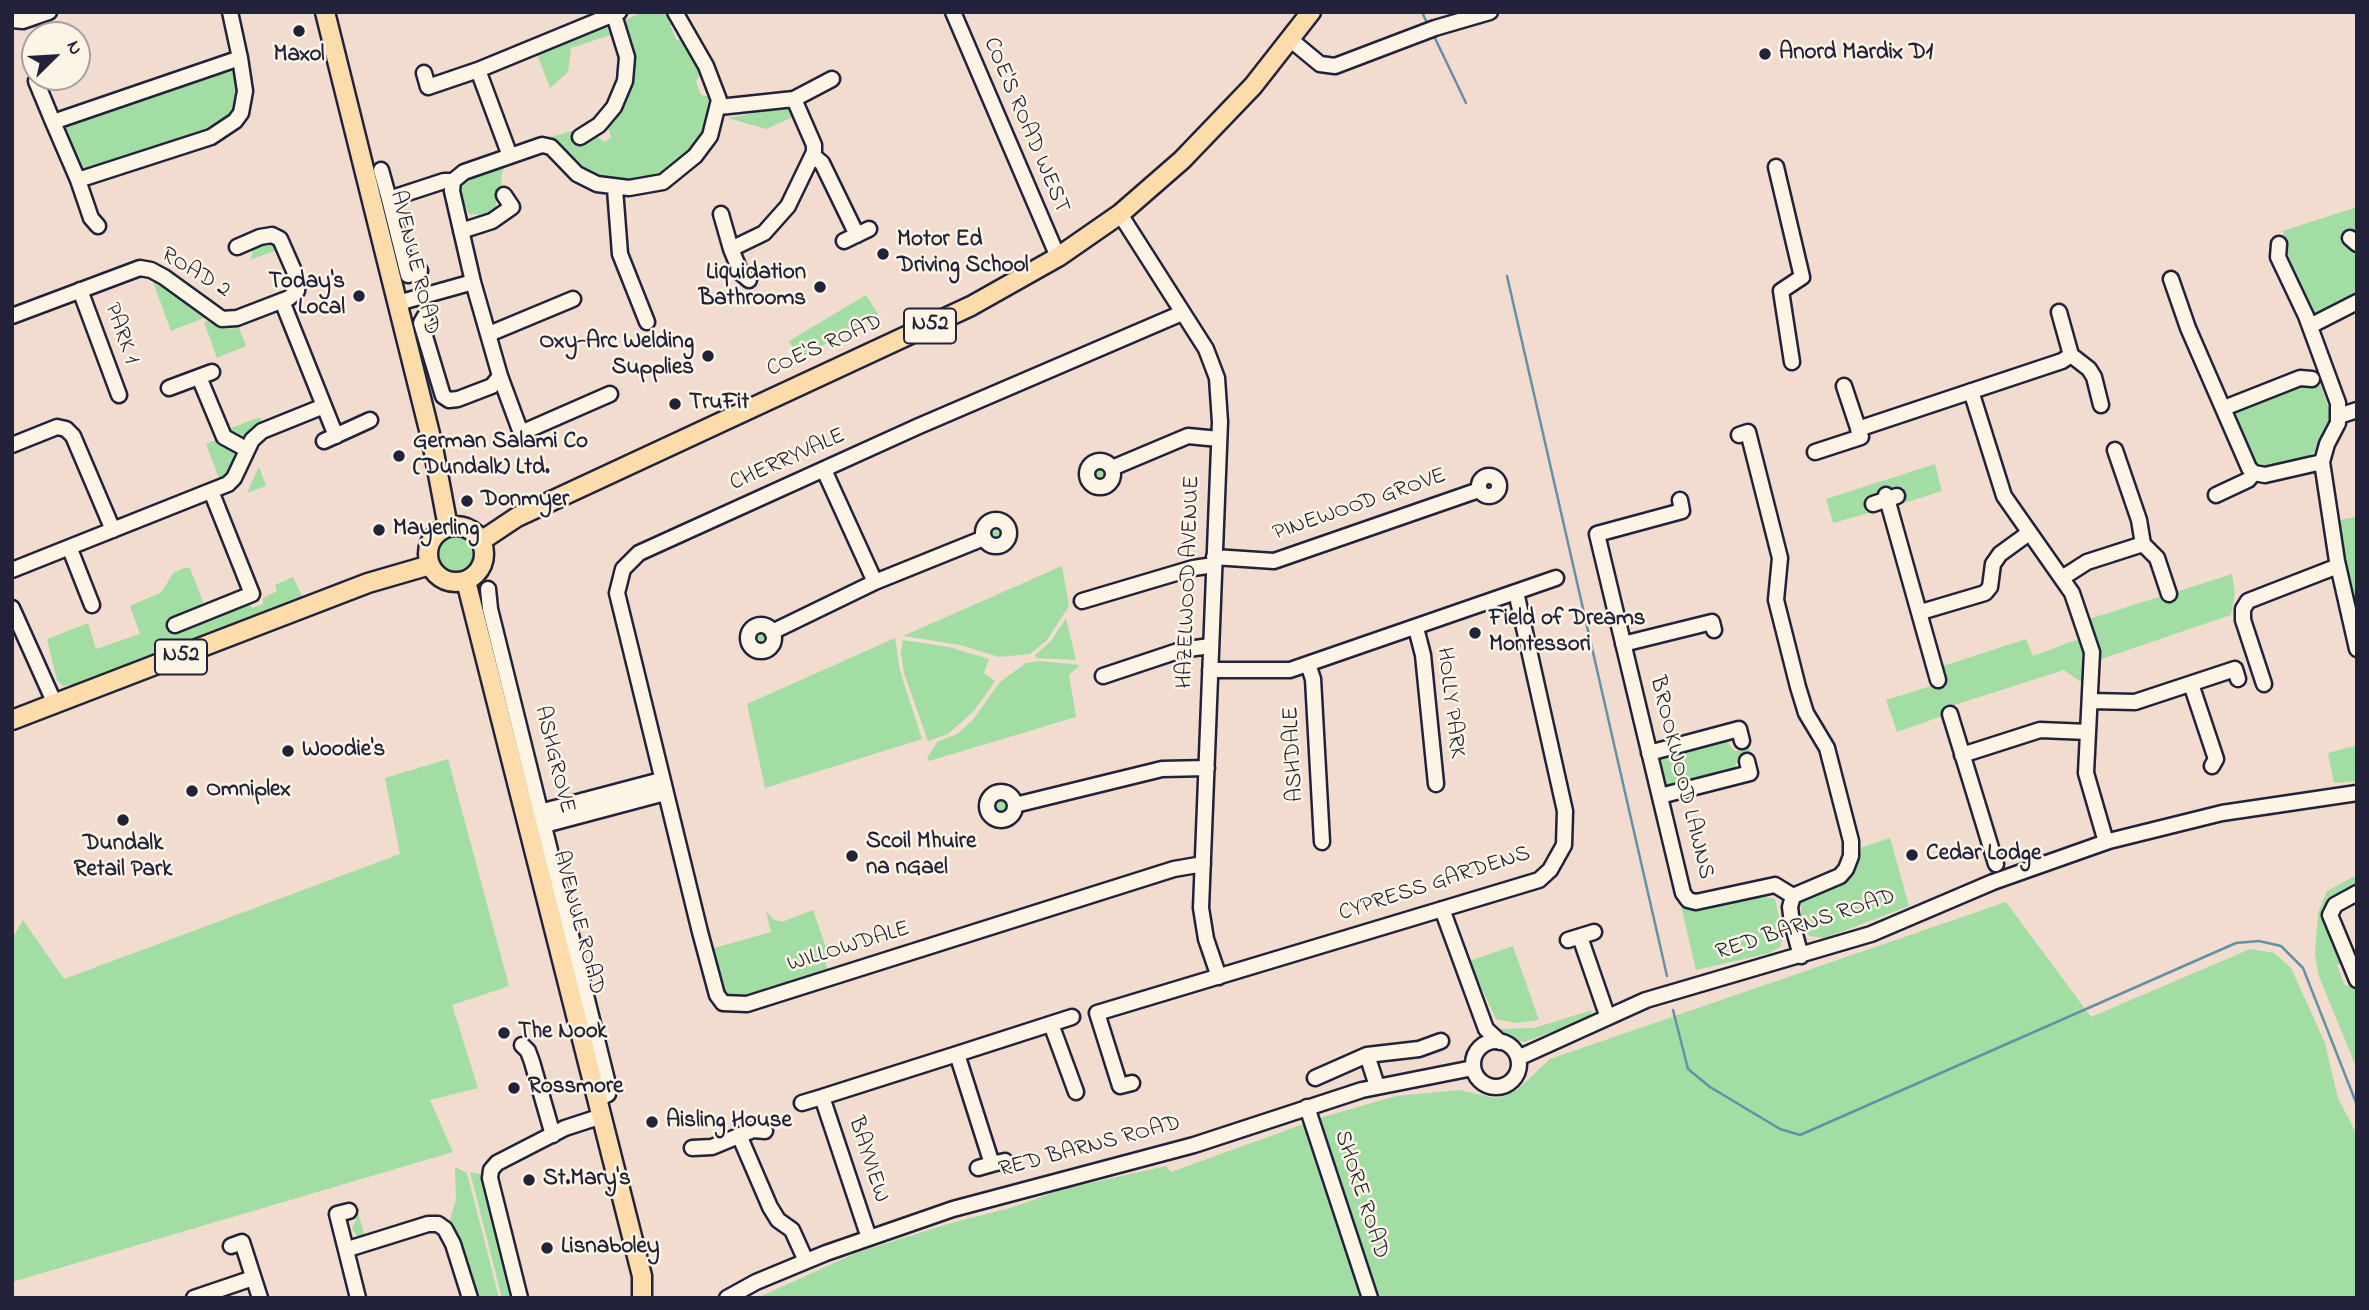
<!DOCTYPE html>
<style>
body{margin:0}
#map{position:relative;width:2369px;height:1310px;overflow:hidden;background:#f2dccf;font-family:"Indie Flower",sans-serif}
canvas{display:block}
.frame{position:absolute;inset:0;border:14px solid #22223b;pointer-events:none}
.north{position:absolute;left:21px;top:21px;width:70px;height:70px;box-sizing:border-box;background:#fcf5e5;border:2px solid #a5a1a1;border-radius:50%;rotate:66deg;font-size:19px;font-weight:700;line-height:28px;text-align:center;color:#22223b}
.north::after{content:'';display:block;margin:auto;width:24px;height:32px;background:#22223b;clip-path:polygon(50% 0,100% 100%,50% 72%,0 100%)}
</style>
<div id="map">
<canvas width="2369" height="1310"></canvas>
<div class="frame"></div>
<div class="north">N</div>
</div>
<script>
const context = document.querySelector('canvas').getContext('2d');
context.lineJoin = 'round';
function fillPath(path, color) { context.fillStyle = color; context.fill(path, 'evenodd'); }
const toPath = rows => new Path2D(rows.map(r => 'M' + r).join(''));
function strokePath(path, color, width, dash) { context.strokeStyle = color; context.lineWidth = width; context.lineCap = dash ? 'butt' : 'round'; context.setLineDash(dash || []); context.stroke(path); }
function write(font, color, halo, rows, align = 'center') {
  context.font = font + ' "Indie Flower",sans-serif'; context.lineWidth = 5; context.setLineDash([]); context.textBaseline = 'middle'; context.strokeStyle = halo; context.fillStyle = color; for (const [text, x, y, turn = 0] of rows) {
    context.save(); context.translate(x, y); context.rotate((+turn || 0) * Math.PI / 180); context.textAlign = isNaN(turn) ? turn : align; if (halo) context.strokeText(text, 0, 0); context.fillText(text, 0, 0); context.restore();
  }
}
fillPath(toPath([
 [643,12,666,12,676,40,683,39,702,69,696,82,701,95,712,97,713,120,677,169,639,185,597,182,544,139,572,131,582,142,594,135,605,142,611,137,607,124,629,88,633,73,623,21],
 [606,26,613,34,571,48,568,72,550,88,537,54],
 [230,71,236,73,241,98,232,115,217,128,81,170,63,133,66,124],
 [783,107,788,108,793,117,766,129,728,118],
 [505,166,501,176,503,193,497,197,496,207,484,215,469,214,460,194,461,183],
 [2357,207,2357,230,2340,235,2345,247,2353,249,2357,261,2357,297,2316,315,2306,310,2282,254,2287,248,2283,231],
 [270,242,276,245,277,250,250,260,254,249],
 [152,279,204,318,171,331],
 [866,295,878,314,806,355,797,355,789,341],
 [207,321,221,329,239,328,246,346,217,358,204,322],
 [2305,384,2310,389,2321,385,2332,418,2317,450,2299,462,2267,469,2257,466,2233,414,2234,410,2247,403,2252,405,2287,388],
 [260,417,263,425,243,439,236,439,226,430],
 [218,439,234,451,237,459,233,470,221,483,206,444],
 [1935,464,1942,491,1901,504,1897,491,1876,498,1879,510,1833,523,1826,499],
 '1092 474a8 8 0 1 1 16 0a8 8 0 1 1-16 0Z',
 [259,467,266,486,247,493],
 [2357,516,2357,612,2356,613,2346,580,2338,521],
 '988 533a8 8 0 1 1 16 0a8 8 0 1 1-16 0Z',
 '436 556a20 20 0 1 1 40 0a20 20 0 1 1-40 0Z',
 [1062,566,1069,606,1047,640,1030,654,999,657,960,645,903,636],
 [184,568,190,568,206,610,246,595,252,608,263,604,263,598,277,591,275,585,293,577,302,596,250,621,80,684,63,686,57,680,47,639,88,623,96,649,140,634,130,606,162,592,173,573],
 [2232,574,2235,593,2231,615,2098,660,2086,620,2162,596,2165,601,2173,597,2173,593],
 [1066,618,1076,660,1036,658,1035,655,1051,641],
 '752 638a8 8 0 1 1 16 0a8 8 0 1 1-16 0Z',
 [895,638,900,671,922,739,765,788,747,704],
 [2026,639,2033,656,2076,640,2084,644,2087,657,2085,685,2064,670,1951,706,1945,715,1897,732,1886,700,1947,681,1943,666],
 [903,640,949,647,989,659,984,673,995,681,974,711,948,734,928,741,904,673,901,653],
 [1040,661,1080,665,1069,675,1076,717,929,761,927,758,937,742,957,734,972,721,1000,682,1026,663],
 [1724,738,1735,751,1749,748,1751,753,1738,756,1734,773,1668,786,1661,776,1662,757],
 [2357,745,2357,781,2334,783,2328,753],
 [448,759,509,986,452,1005,478,1088,430,1100,453,1152,12,1282,12,939,23,920,64,979,400,854,385,778],
 '993 806a8 8 0 1 1 16 0a8 8 0 1 1-16 0Z',
 [1890,838,1909,906,1825,938,1809,936,1801,920,1801,902,1844,883,1853,875,1862,847],
 [2357,875,2357,887,2327,906,2343,962,2337,965,2345,986,2352,984,2357,989,2357,1069,2318,974,2315,953,2318,913,2327,891],
 [1758,895,1775,899,1783,935,1780,947,1770,953,1696,970,1681,906,1696,909],
 [2006,902,2091,1017,2250,949,2274,953,2291,968,2325,1043,2338,1098,2357,1135,2357,1298,757,1298,856,1253,951,1223,1010,1208,1064,1189,1166,1166,1171,1172,1323,1117,1396,1096,1460,1090,1495,1098,1504,1096,1518,1089,1550,1059],
 [813,910,829,956,824,958,828,970,737,997,725,992,714,948,771,932,766,911,773,919,782,922],
 [1513,946,1539,1020,1516,1023,1496,1019,1469,961],
 [1592,1010,1590,1016,1579,1022,1524,1042,1505,1037,1500,1029,1534,1028],
 [455,1167,467,1173,499,1298,478,1298,454,1228,449,1223,456,1200],
 [470,1172,485,1175,515,1298,502,1298],
 [356,1206,366,1240,360,1240,352,1229,356,1220,352,1207]
]), '#a2dda3');
strokePath(toPath([
 [1422,12,1428,25],
 [1433,34,1466,103],
 [1507,276,1667,976],
 [1673,1010,1688,1069,1710,1087,1780,1129,1800,1135,2236,943,2259,941,2281,946,2303,968,2357,1105]
]), '#6391a6', 2.5);
const minor = toPath([
 [230,12,240,58,245,91,241,113,235,121,211,137,78,180,53,122,240,58],
 [953,12,1058,257],
 [12,20,23,21,49,12],
 [1291,40,1320,64,1335,66,1435,28,1490,12],
 [478,70,510,156],
 [424,73,428,87,478,70,619,12],
 [36,81,53,122],
 [719,107,794,99,832,79],
 [580,137,599,125,614,107,625,81,627,57,614,15],
 [812,160,816,158,822,163,857,235],
 [1776,167,1802,277,1781,291,1792,362],
 [381,170,389,199],
 [78,180,91,218,98,226],
 [615,189,620,254,647,322],
 [721,214,731,249,764,233,788,206,814,152,814,145,794,99],
 [1120,214,1206,349,1217,378,1220,422,1201,908,1206,939,1219,977],
 [461,231,492,221,512,207,504,195],
 [2350,238,2357,244],
 [844,241,869,229],
 [2279,244,2278,257,2306,316,2338,403,2338,423,2327,444,2322,462,2337,561,2357,649],
 [731,249,741,273,749,280],
 [420,271,408,275,389,199,444,181,453,181],
 [2171,279,2188,328,2249,468,2254,473,2265,475,2322,462],
 [80,290,119,395],
 [282,301,336,436],
 [398,303,473,282,452,191,453,181,464,172,542,145,551,147,577,174,597,184,629,188,663,182,695,156,710,136,719,100,706,66,675,12],
 [2059,312,2071,355,2089,369,2094,377,2101,405],
 [1182,313,919,426,639,553,623,569,617,593,700,932,717,995,723,1003,747,1004,1174,869,1203,864],
 [12,316,140,268,151,270,164,277,222,319,237,318,289,298,297,291,298,280,280,239,272,235,260,237,237,247],
 [425,316,421,323,443,396,449,400,458,399,492,386,500,376,473,282],
 [2310,326,2357,302],
 [489,334,573,299],
 [500,376,521,433,610,394],
 [199,377,224,437,246,449],
 [169,388,212,372],
 [1971,391,2004,496,2072,593,2092,652,2086,773,2106,842],
 [2224,408,2300,378,2312,379],
 [2339,416,2357,410],
 [1858,429,2062,361,2071,355],
 [1739,435,1748,432,1780,558,1776,600,1798,687,1806,713,1827,748,1851,841,1851,856,1846,869,1840,876,1793,896,1790,907,1792,923,1801,956],
 [324,441,370,420],
 [12,445,57,427,66,429,73,436,113,530],
 [2115,450,2139,520,2143,544],
 [1815,452,1861,437,1844,386],
 '1087 474a13 13 0 1 1 26 0a13 13 0 1 1-26 0Z',
 [1112,468,1188,436,1219,439],
 [824,470,875,582,984,538],
 '1479 486a10 10 0 1 1 20 0a10 10 0 1 1-20 0Z',
 [1886,495,1938,680],
 [2216,495,2248,480,2254,473],
 [1680,500,1682,511,1597,534,1683,893,1688,900,1696,902,1775,885,1793,896],
 [1873,504,1897,496],
 '983 533a13 13 0 1 1 26 0a13 13 0 1 1-26 0Z',
 [70,549,92,605],
 [1214,557,1274,561,1479,490],
 [12,570,228,484,234,478,252,440,262,431,324,406],
 [2062,578,2087,562,2143,544,2157,558,2169,594],
 [488,589,490,609,609,1088,608,1094,598,1099],
 [1082,601,1193,568,1214,565],
 [12,608,55,704],
 [1921,612,1985,593,1990,587,1993,564,2000,554,2029,533],
 [175,625,252,594,211,491],
 '748 638a13 13 0 1 1 26 0a13 13 0 1 1-26 0Z',
 [1416,628,1423,655,1436,784],
 [772,632,875,582],
 [1623,644,1712,622,1714,630],
 [1308,664,1313,679,1322,842],
 [1210,670,1290,670,1556,578],
 [1103,676,1181,650,1210,646],
 [2191,684,2216,759,2212,766],
 [2264,684,2243,620,2243,609,2248,601,2338,566],
 [2091,701,2135,702,2235,669,2238,679],
 [1950,714,1996,864],
 [1649,753,1739,729,1742,741],
 [1962,755,2040,730,2088,732],
 '987 806a14 14 0 1 1 28 0a14 14 0 1 1-28 0Z',
 [1660,796,1750,773,1747,761],
 [1015,805,1162,769,1207,768],
 [536,813,661,780],
 [537,827,665,793],
 [2357,893,2335,905,2330,915,2357,980],
 [1442,909,1486,1029,1500,1042],
 [1580,937,1607,1015],
 [1568,940,1594,932],
 [1051,1024,1076,1092],
 '1473 1064a23 23 0 1 1 46 0a23 23 0 1 1-46 0Z',
 [522,1045,528,1051,532,1062,553,1135],
 [957,1054,1072,1017],
 [1367,1055,1377,1086],
 [1518,1058,1646,1000,1871,934,1993,882,2109,841,2222,813,2357,793],
 [1315,1078,1367,1055,1419,1049,1441,1041],
 [1132,1083,1120,1086,1097,1013,1539,880,1550,870,1564,845,1565,811,1516,592],
 [822,1097,957,1054,992,1164,1005,1161],
 [802,1103,822,1097,869,1238],
 [1307,1107,1370,1298],
 [739,1135,770,1207,778,1220,792,1230,806,1261],
 [692,1148,712,1147,753,1130,765,1131],
 [978,1168,992,1164],
 [349,1211,337,1214,358,1298],
 [231,1246,242,1242,260,1298],
 [348,1249,428,1224,438,1224,445,1229,453,1244,470,1298],
 [194,1298,253,1278],
 [520,1298,490,1178,491,1170,497,1163,565,1128,602,1116],
 [727,1298,756,1282,826,1253,953,1209,1194,1145,1362,1090,1473,1068]
]);
const major = toPath([
 [325,12,432,442,448,527],
 '428 554a28 28 0 1 1 56 0a28 28 0 1 1-56 0Z',
 [481,541,517,517,971,306,1058,257,1120,214,1182,160,1253,86,1311,12],
 [466,581,642,1276,642,1298],
 [12,720,368,583,430,565]
]);
strokePath(minor, '#22223b', 19);
strokePath(major, '#22223b', 23);
strokePath(minor, '#fcf5e5', 14);
strokePath(major, '#fddcac', 18);
for (const [x, y, r, color] of [
 [299,31,7,"#22223b"],
 [1765,54,7,"#22223b"],
 [883,254,7,"#22223b"],
 [820,287,7,"#22223b"],
 [359,296,7,"#22223b"],
 [708,356,7,"#22223b"],
 [675,404,7,"#22223b"],
 [399,456,7,"#22223b"],
 [467,501,7,"#22223b"],
 [379,530,7,"#22223b"],
 [1475,633,7,"#22223b"],
 [288,751,7,"#22223b"],
 [192,791,7,"#22223b"],
 [123,820,7,"#22223b"],
 [1912,855,7,"#22223b"],
 [852,856,7,"#22223b"],
 [504,1033,7,"#22223b"],
 [514,1088,7,"#22223b"],
 [652,1122,7,"#22223b"],
 [529,1180,7,"#22223b"],
 [547,1248,7,"#22223b"]
]) { const dot = new Path2D(); dot.arc(x, y, r, 0, 2 * Math.PI); context.fillStyle = color; context.fill(dot); strokePath(dot, '#fcf5e5', 2.5); }
for (const [x, y, w] of [
 [930,326,52],
 [181,657,52]
]) { const box = new Path2D(); box.roundRect(x - w / 2, y - 17.5, w, 35, 5); context.fillStyle = '#fcf5e5'; context.fill(box); strokePath(box, '#22223b', 2); }
write('bold 21px', '#22223b', null, [
 ["N52",930,326],
 ["N52",181,657]
]);
write('bold 23px', '#22223b', '#fcf5e5', [
 ["Anord Mardix D1",1779,54],
 ["Maxol",299,56,"center"],
 ["Motor Ed",897,241],
 ["Driving School",897,267],
 ["Liquidation",806,274,"right"],
 ["Bathrooms",806,300,"right"],
 ["Today's",345,283,"right"],
 ["Local",345,309,"right"],
 ["Oxy-Arc Welding",694,343,"right"],
 ["Supplies",694,369,"right"],
 ["TruFit",689,404],
 ["German Salami Co",413,443],
 ["(Dundalk) Ltd.",413,469],
 ["Donmyer",481,501],
 ["Mayerling",393,530],
 ["Field of Dreams",1489,620],
 ["Montessori",1489,646],
 ["Woodie's",302,751],
 ["Omniplex",206,791],
 ["Scoil Mhuire",866,843],
 ["na nGael",866,869],
 ["Dundalk",123,845,"center"],
 ["Retail Park",123,871,"center"],
 ["Cedar Lodge",1926,855],
 ["The Nook",518,1033],
 ["Rossmore",528,1088],
 ["Aisling House",666,1122],
 ["St.Mary's",543,1180],
 ["Lisnaboley",561,1248]
], 'left');
write('23px', '#22223b', '#fcf5e5', [
 ["COE'S ROAD WEST",1025,126,67],
 ["AVENUE ROAD",413,263,76],
 ["ROAD 2",195,274,31],
 ["PARK 1",120,334,70],
 ["COE'S ROAD",825,347,-24],
 ["CHERRYVALE",788,461,-24],
 ["PINEWOOD GROVE",1360,506,-19],
 ["HAZELWOOD AVENUE",1190,582,-88],
 ["HOLLY PARK",1449,703,83],
 ["ASHDALE",1295,754,-93],
 ["ASHGROVE",553,760,76],
 ["BROOKWOOD LAWNS",1680,778,76],
 ["CYPRESS GARDENS",1435,885,-18],
 ["AVENUE ROAD",577,923,75],
 ["RED BARNS ROAD",1806,926,-18],
 ["WILLOWDALE",849,948,-17],
 ["RED BARNS ROAD",1090,1148,-15],
 ["BAYVIEW",867,1160,72],
 ["SHORE ROAD",1360,1195,72]
]);
</script>
